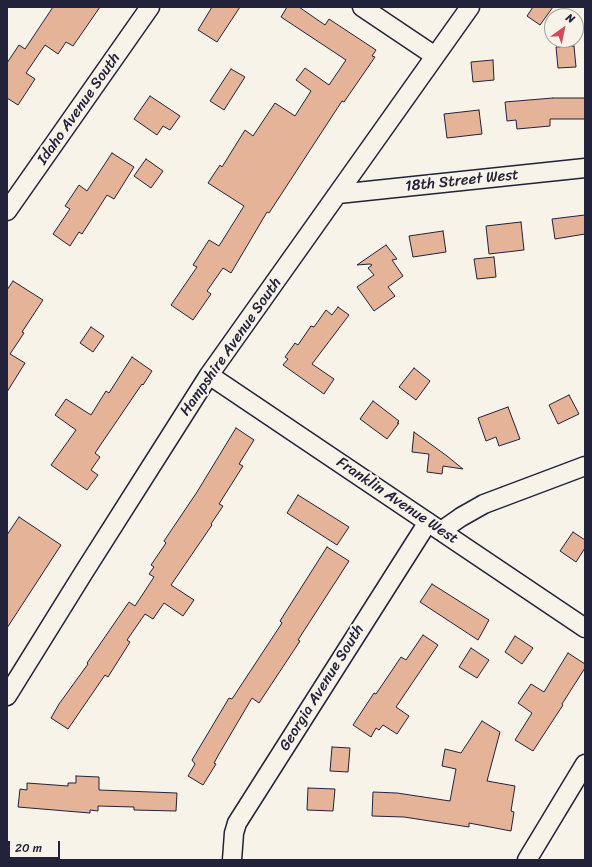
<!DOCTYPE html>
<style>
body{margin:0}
#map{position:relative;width:592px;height:867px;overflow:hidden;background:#f7f3e8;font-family:Sriracha,sans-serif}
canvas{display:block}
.frame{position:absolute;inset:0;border:8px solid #22223b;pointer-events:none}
.north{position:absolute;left:544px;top:8px;width:40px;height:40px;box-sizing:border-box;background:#f7f3e8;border:1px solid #a29fa3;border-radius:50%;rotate:33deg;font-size:11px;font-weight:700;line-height:16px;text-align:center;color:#22223b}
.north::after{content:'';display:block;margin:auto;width:14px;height:18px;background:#d1495b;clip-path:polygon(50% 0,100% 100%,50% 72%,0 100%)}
.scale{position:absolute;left:8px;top:841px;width:52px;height:18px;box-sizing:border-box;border:2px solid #22223b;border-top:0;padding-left:5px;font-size:12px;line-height:14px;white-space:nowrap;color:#22223b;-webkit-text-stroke:3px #f7f3e8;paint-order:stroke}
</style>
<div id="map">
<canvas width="592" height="867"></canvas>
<div class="frame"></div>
<div class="north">N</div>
<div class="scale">20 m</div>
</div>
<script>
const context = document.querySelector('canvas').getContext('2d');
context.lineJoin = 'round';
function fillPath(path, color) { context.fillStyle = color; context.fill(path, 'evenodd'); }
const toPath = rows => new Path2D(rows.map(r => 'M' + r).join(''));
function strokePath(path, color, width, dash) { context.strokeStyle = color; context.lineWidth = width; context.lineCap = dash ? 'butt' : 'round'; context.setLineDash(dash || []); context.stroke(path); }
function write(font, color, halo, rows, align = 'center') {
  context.font = font + ' Sriracha,sans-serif'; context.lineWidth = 4; context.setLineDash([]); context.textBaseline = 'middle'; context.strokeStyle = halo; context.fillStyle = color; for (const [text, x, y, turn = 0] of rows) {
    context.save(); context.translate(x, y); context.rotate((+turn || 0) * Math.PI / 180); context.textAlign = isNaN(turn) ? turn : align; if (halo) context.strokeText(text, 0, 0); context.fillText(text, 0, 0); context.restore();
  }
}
const building = toPath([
 [53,7,100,7,73,46,66,42,58,54,45,45,26,73,35,79,18,105,7,98,7,63,19,45,25,49,53,7],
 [212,7,240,7,217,42,198,30,212,7],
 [287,7,299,7,325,25,329,19,376,50,372,56,375,57,344,102,342,101,269,213,267,212,231,273,223,268,207,291,211,294,193,320,171,305,197,267,193,265,209,240,219,246,244,206,208,183,220,165,222,167,245,130,253,136,275,103,295,116,311,91,296,80,305,68,329,85,346,60,281,17,287,7],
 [533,7,553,7,540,25,527,16,533,7],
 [574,46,576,67,558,68,556,47,574,46],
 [493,60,494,80,473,82,471,62,493,60],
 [231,69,245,77,224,110,210,101,231,69],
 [150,96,180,116,170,130,163,126,157,135,134,119,150,96],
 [553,98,585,98,585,119,550,119,550,126,517,129,516,120,507,121,505,102,553,98],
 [479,110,482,134,447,138,444,114,479,110],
 [112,153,134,167,114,199,107,195,82,234,79,232,70,246,53,234,70,209,65,206,79,185,87,191,112,153],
 [146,159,163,171,151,188,134,176,146,159],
 [585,215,585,234,555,239,552,219,585,215],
 [521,222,524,250,489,254,486,226,521,222],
 [443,231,446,252,413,257,409,236,443,231],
 [386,245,397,259,392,260,403,276,388,287,395,296,374,311,357,287,374,275,368,268,372,265,370,264,357,265,386,245],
 [494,257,496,277,477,279,474,259,494,257],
 [13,281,43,300,22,332,24,333,10,354,25,363,7,392,7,290,13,281],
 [338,307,349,315,312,364,334,379,324,394,283,365,288,359,285,357,295,343,298,345,311,326,314,327,326,310,332,315,338,307],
 [91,327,104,336,93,352,80,343,91,327],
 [132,357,152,371,143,385,142,384,95,453,100,457,91,470,98,475,87,490,51,465,76,430,55,415,66,399,91,415,106,391,109,393,132,357],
 [414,368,430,381,416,400,399,387,414,368],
 [569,395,579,414,558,424,549,405,569,395],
 [373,401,399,421,397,423,399,423,387,439,360,419,373,401],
 [508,407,520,439,499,446,496,437,486,441,478,418,508,407],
 [236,428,254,440,239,464,243,466,219,504,223,506,211,524,212,525,171,585,194,600,183,616,164,603,153,619,145,614,127,640,130,642,108,677,105,675,68,729,51,718,59,704,88,664,87,663,129,602,135,606,154,577,149,574,154,567,151,565,166,543,164,541,197,492,236,428],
 [414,432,447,456,463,469,443,466,442,474,427,472,429,454,412,452,414,432],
 [298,495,349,527,337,545,287,513,298,495],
 [19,517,61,545,7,628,7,535,19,517],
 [573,532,585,540,585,548,576,562,560,551,573,532],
 [327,547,349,561,298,640,300,641,259,703,252,698,219,754,214,763,216,764,203,785,188,776,195,764,192,760,229,698,232,699,282,623,280,621,327,547],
 [432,584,489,620,478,640,420,602,432,584],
 [423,635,438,645,396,707,409,716,397,734,383,725,379,730,376,728,371,737,353,725,374,693,376,694,401,657,406,660,423,635],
 [515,636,533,648,522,664,505,652,515,636],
 [471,648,489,660,477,678,459,667,471,648],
 [568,653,585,664,585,668,562,704,563,705,533,751,515,740,532,713,518,703,531,684,544,692,568,653],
 [482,721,500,732,487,781,515,786,511,811,514,812,511,831,469,823,469,827,404,817,372,816,373,792,397,793,450,801,456,769,442,766,445,749,461,753,482,721],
 [332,747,350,748,348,772,330,771,332,747],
 [76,776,99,777,99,790,177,793,176,811,134,810,134,807,98,806,98,811,90,810,90,813,18,807,20,789,27,790,27,783,68,786,68,783,76,783,76,776],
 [308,788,335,789,333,811,307,810,308,788]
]);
fillPath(building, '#e5b397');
strokePath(building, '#22223b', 1);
const street = toPath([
 [362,7,435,56],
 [338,194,585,168],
 [7,211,150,7],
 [209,375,585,628],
 [441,531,461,517,484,504,585,466],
 [7,696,84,572,209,375,470,7],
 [232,860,234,833,237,823,428,522],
 [527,860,585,764]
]);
strokePath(street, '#22223b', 21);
strokePath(street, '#f7f3e8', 18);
write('15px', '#22223b', '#f7f3e8', [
 ["Idaho Avenue South",79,109,-55],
 ["18th Street West",462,181,-6],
 ["Hampshire Avenue South",231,347,-55],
 ["Franklin Avenue West",397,501,34],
 ["Georgia Avenue South",322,688,-58]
]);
</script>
